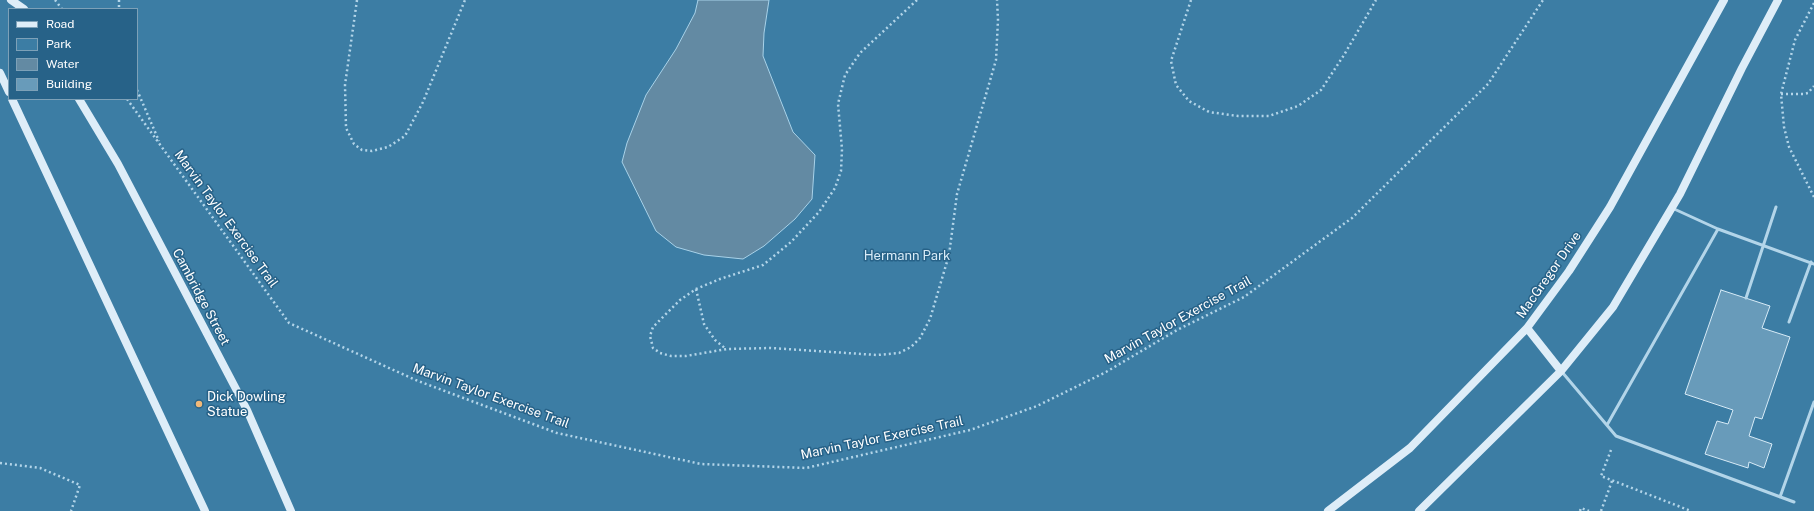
<!DOCTYPE html>
<style>
body{margin:0}
#map{position:relative;width:1814px;height:511px;overflow:hidden;background:#276288;font-family:"Public Sans",sans-serif}
canvas{display:block}
.legend{position:absolute;left:8px;top:8px;width:130px;height:92px;box-sizing:border-box;background:#276288;border:1px solid #7da1b8;margin:0;padding:5px 7px;list-style:none;font-size:12px;color:#fff}
.legend li{display:flex;align-items:center;gap:8px;height:20px}
.legend b{width:20px;border:1px solid #7da1b8}
</style>
<div id="map">
<canvas width="1814" height="511"></canvas>
<ul class="legend">
<li><b style="height:5px;background:#deedf8"></b>Road</li>
<li><b style="height:11px;background:#3c7da4"></b>Park</li>
<li><b style="height:11px;background:#638aa3"></b>Water</li>
<li><b style="height:11px;background:#689bba"></b>Building</li>
</ul>
</div>
<script>
const context = document.querySelector('canvas').getContext('2d');
context.lineJoin = 'round';
function fillPath(path, color) { context.fillStyle = color; context.fill(path, 'evenodd'); }
const toPath = rows => new Path2D(rows.map(r => 'M' + r).join(''));
function strokePath(path, color, width, dash) { context.strokeStyle = color; context.lineWidth = width; context.lineCap = dash ? 'butt' : 'round'; context.setLineDash(dash || []); context.stroke(path); }
function write(font, color, halo, rows, align = 'center') {
  context.font = font + ' "Public Sans",sans-serif'; context.lineWidth = 3; context.setLineDash([]); context.textBaseline = 'middle'; context.strokeStyle = halo; context.fillStyle = color; for (const [text, x, y, turn = 0] of rows) {
    context.save(); context.translate(x, y); context.rotate((+turn || 0) * Math.PI / 180); context.textAlign = isNaN(turn) ? turn : align; if (halo) context.strokeText(text, 0, 0); context.fillText(text, 0, 0); context.restore();
  }
}
fillPath(toPath([
 [0,0,1814,0,1814,511,0,511],
 [9,9,137,9,137,99,9,99]
]), '#3c7da4');
const water = toPath([
 [698,0,769,0,764,33,763,56,793,132,815,155,812,199,795,219,764,246,743,259,704,255,676,247,656,231,622,162,627,143,646,95,676,49,695,13,698,0]
]);
fillPath(water, '#638aa3');
strokePath(water, '#a8d2e9', 1);
const building = toPath([
 [1721,290,1770,306,1762,328,1790,337,1762,419,1755,417,1749,436,1772,444,1764,468,1749,462,1748,468,1705,454,1717,421,1728,424,1733,410,1685,394,1721,290]
]);
fillPath(building, '#689bba');
strokePath(building, '#d7ebf7', 1);
strokePath(toPath([
 [55,0,62,9],
 [119,0,119,9],
 [357,0,345,85,346,128,354,144,362,150,372,151,388,147,405,136,423,102,465,0],
 [917,0,860,53,845,75,838,104,842,149,841,171,835,188,819,212,791,242,763,265,720,279,696,289,680,300,653,327,650,336,653,348,660,353,671,356,686,356,727,349,771,348,877,355,899,353,911,347,920,338,930,319,949,255,957,194,996,60,998,20,997,0],
 [1191,0,1171,61,1176,85,1189,101,1209,112,1238,116,1269,116,1298,106,1321,90,1344,55,1376,0],
 [1814,3,1795,40,1781,94,1784,127,1789,147,1814,197],
 [137,90,159,141],
 [1781,94,1803,94,1808,93,1814,86],
 [127,99,289,323,418,381,557,433,701,464,806,468,970,430,1037,406,1106,372,1177,330,1244,297,1352,218,1488,84,1543,0],
 [696,289,704,324,715,340,726,349],
 [1611,450,1601,476,1691,511],
 [0,463,40,468,80,485,71,511],
 [1580,511,1581,508,1589,511],
 [1601,511,1612,481]
]), '#b3d5e9', 2.5, [2, 3]);
strokePath(toPath([
 [1672,208,1718,229],
 [1746,298,1776,207],
 [1789,322,1811,262],
 [1562,372,1616,436,1794,502],
 [1607,425,1718,229,1814,264],
 [1780,497,1814,402]
]), '#b3d5e9', 3);
strokePath(toPath([
 [11,0,24,9],
 [0,73,9,92],
 [12,99,205,511],
 [79,99,118,164,247,410,291,511],
 [1527,328,1561,371],
 [1328,511,1410,448,1527,328,1569,271,1610,207,1724,0],
 [1419,511,1561,371,1613,307,1680,194,1742,68,1778,0]
]), '#deedf8', 8);
for (const [x, y, r, color] of [
 [199,404,4,"#f1b979"]
]) { const dot = new Path2D(); dot.arc(x, y, r, 0, 2 * Math.PI); context.fillStyle = color; context.fill(dot); strokePath(dot, '#276288', 1.5); }
write('13px', '#fff', '#276288', [
 ["Marvin Taylor Exercise Trail",226,219,54],
 ["MacGregor Drive",1549,275,-55],
 ["Cambridge Street",201,297,62],
 ["Marvin Taylor Exercise Trail",1178,320,-29],
 ["Marvin Taylor Exercise Trail",491,396,20],
 ["Marvin Taylor Exercise Trail",882,438,-12]
]);
write('13px', '#d7ebf7', '#276288', [
 ["Hermann Park",907,256]
]);
write('13px', '#fff', '#276288', [
 ["Dick Dowling",207,397],
 ["Statue",207,412]
], 'left');
</script>
